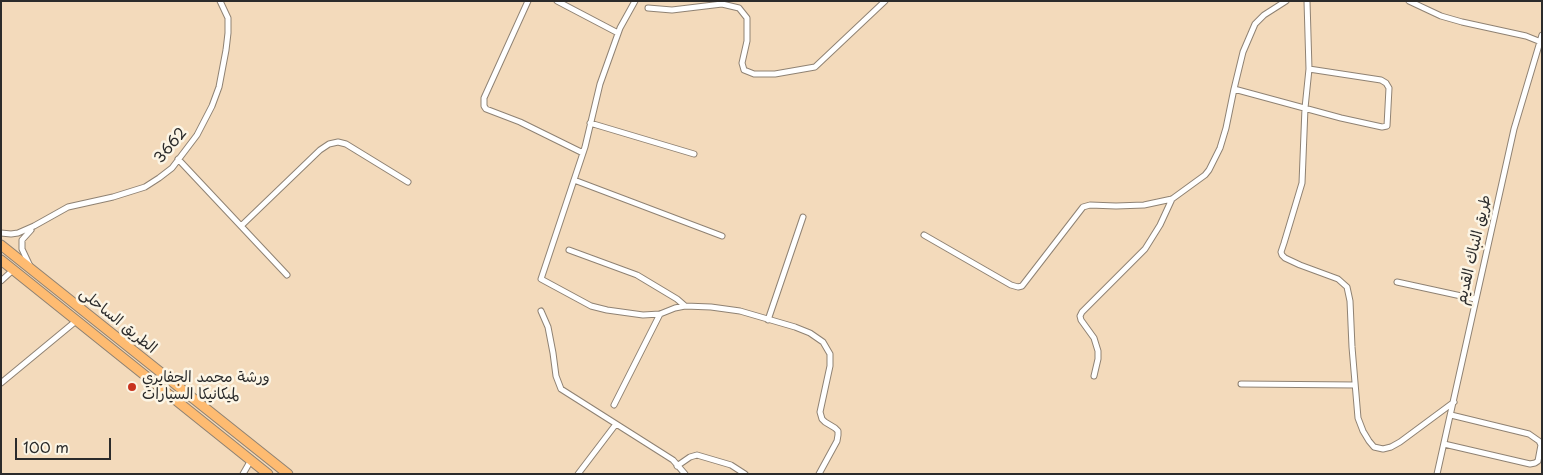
<!DOCTYPE html>
<meta charset="utf-8">
<style>
body{margin:0}
#map{position:relative;width:1543px;height:475px;overflow:hidden;background:#f3dabb;font-family:"Playpen Sans",sans-serif}
canvas{display:block}
.frame{position:absolute;inset:0;border:2px solid #2b2b2b;pointer-events:none}
.scale{position:absolute;left:15px;top:438px;width:96px;height:22px;box-sizing:border-box;border:2px solid #2b2b2b;border-top:0;padding-left:6px;font-size:15px;line-height:18px;white-space:nowrap;color:#2b2b2b;-webkit-text-stroke:4px #fcf5e5;paint-order:stroke}
</style>
<div id="map">
<canvas width="1543" height="475"></canvas>
<div class="frame"></div>
<div class="scale">100 m</div>
</div>
<script>
const context = document.querySelector('canvas').getContext('2d');
context.lineJoin = 'round';
const toPath = rows => new Path2D(rows.map(r => 'M' + r).join(''));
function strokePath(path, color, width, dash) { context.strokeStyle = color; context.lineWidth = width; context.lineCap = dash ? 'butt' : 'round'; context.setLineDash(dash || []); context.stroke(path); }
function write(font, color, halo, rows, align = 'center') {
  context.font = font + ' "Playpen Sans","Playpen Sans Arabic",sans-serif'; context.lineWidth = 5; context.setLineDash([]); context.textBaseline = 'middle'; context.strokeStyle = halo; context.fillStyle = color; for (const [text, x, y, turn = 0] of rows) {
    context.save(); context.translate(x, y); context.rotate((+turn || 0) * Math.PI / 180); context.textAlign = isNaN(turn) ? turn : align; if (halo) context.strokeText(text, 0, 0); context.fillText(text, 0, 0); context.restore();
  }
}
const street = toPath([
 [528,1,484,98,484,106,486,109,520,122,583,153],
 [557,1,618,33],
 [635,1,620,28,600,84,585,147,541,279,591,306,607,310,643,315,660,314,675,308,685,306,711,307,740,311,795,327,810,333,823,342,830,354,830,366,820,412,822,419,825,422,835,428,838,431,838,435,837,441,819,474],
 [1307,1,1309,69,1305,108,1302,183,1284,243,1281,252,1282,255,1285,258,1300,265,1338,279,1347,287,1350,301,1352,347,1358,418,1363,431,1369,441,1374,447,1383,449,1391,447,1400,442,1454,402],
 [1409,1,1441,16,1462,22,1526,36,1541,42],
 [648,8,672,10,722,4,739,8,747,18,747,41,742,63,744,70,754,74,775,74,815,67,885,1],
 [1234,89,1341,118,1382,127,1387,126,1389,88,1386,83,1381,80,1309,69],
 [590,123,694,154],
 [178,159,287,275],
 [574,180,722,236],
 [241,226,320,150,329,144,338,142,346,144,408,182],
 [1,233,11,234,18,233,34,226,68,207,113,197,145,187,159,178,172,168,197,135,212,106,219,87,226,50,228,33,228,18,220,1],
 [924,235,1011,285,1018,287,1022,286,1083,207,1090,205,1116,206,1144,205,1172,199,1205,175,1209,170,1220,148,1226,128,1234,89,1243,52,1255,24,1264,15,1286,1],
 [569,250,637,275,677,299,685,306],
 [30,266,22,249,22,240,31,230],
 [1,281,13,270],
 [1397,282,1475,299],
 [541,311,548,327,553,353,556,376,561,389,673,460,685,474],
 [768,320,803,217],
 [1094,376,1098,359,1098,351,1094,338,1081,320,1080,316,1082,312,1145,249,1160,225,1172,199],
 [1,383,76,321],
 [1241,384,1355,385],
 [614,405,660,314],
 [1444,444,1530,464,1535,463,1538,461,1541,445,1539,441,1529,434,1451,415],
 [677,466,690,457,697,455,731,465,745,474],
 [243,474,251,460],
 [578,474,616,424],
 [1437,474,1514,129,1542,35]
]);
const highway = toPath([
 [1,245,288,474],
 [1,260,268,474]
]);
strokePath(street, '#8f8273', 7);
strokePath(highway, '#8f8273', 11);
strokePath(street, '#fff', 5);
strokePath(highway, '#febb71', 9);
for (const [x, y, r, color] of [
 [132,387,5,"#c8321e"]
]) { const dot = new Path2D(); dot.arc(x, y, r, 0, 2 * Math.PI); context.fillStyle = color; context.fill(dot); strokePath(dot, '#fcf5e5', 2); }
write('15px', '#2b2b2b', '#fcf5e5', [
 ["3662",171,146,-50],
 ["طريق النباك القديم",1474,250,-77],
 ["الطريق الساحلى",118,321,39]
]);
write('15px', '#2b2b2b', '#fcf5e5', [
 ["ورشة محمد الجفايري",142,378],
 ["لميكانيكا السيارات",142,395]
], 'left');
</script>
